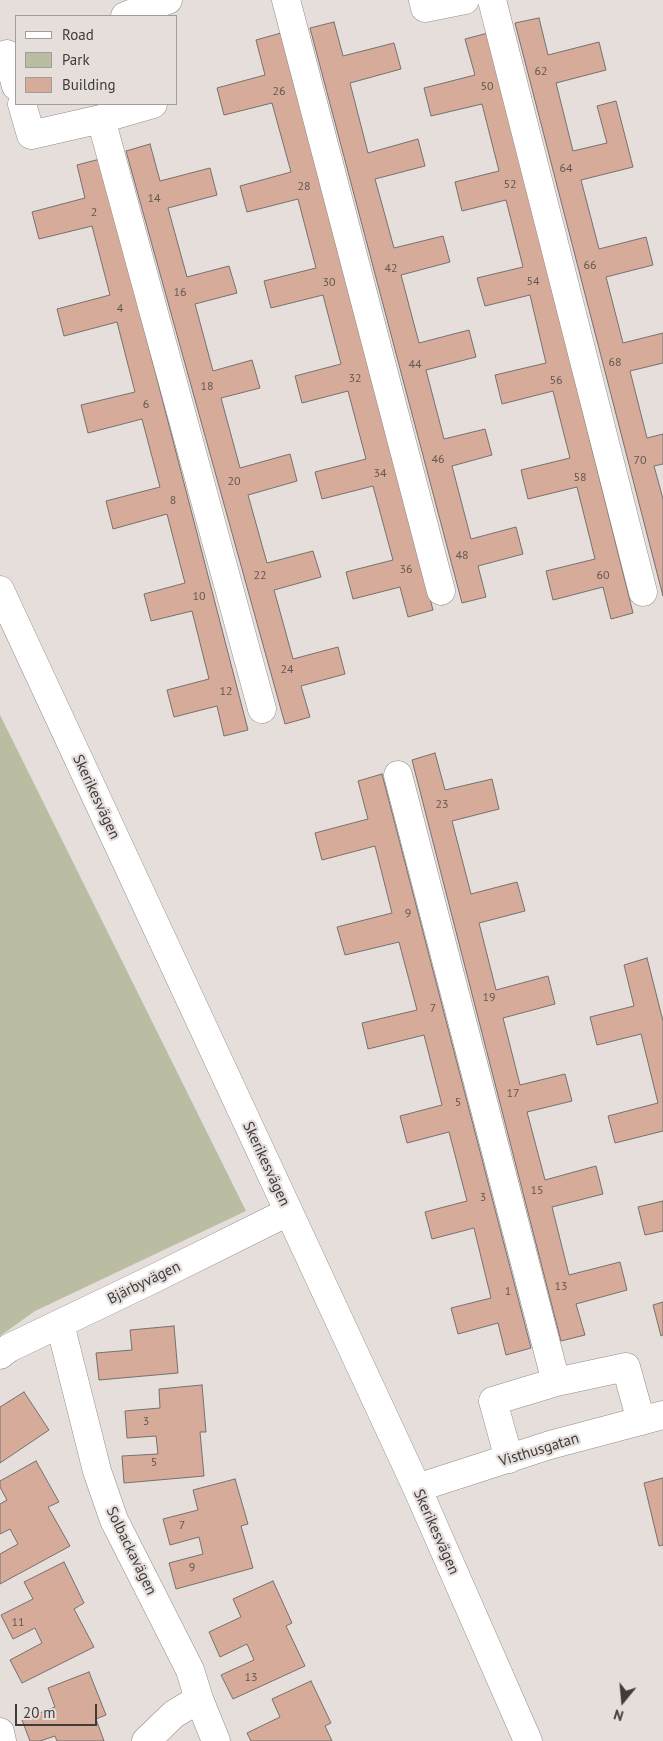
<!DOCTYPE html>
<meta charset="utf-8">
<style>
body{margin:0}
#map{position:relative;width:663px;height:1741px;overflow:hidden;background:#e5dedb;font-family:"PT Sans",sans-serif}
canvas{display:block}
.legend{position:absolute;left:15px;top:15px;width:162px;height:90px;box-sizing:border-box;background:#e5dedb;border:1px solid #a29d9b;margin:0;padding:6px 9px;list-style:none;font-size:15px;color:#3e3b3a}
.legend li{display:flex;align-items:center;gap:10px;height:25px}
.legend b{width:25px;border:1px solid #a29d9b}
.north{position:absolute;left:598px;top:1676px;width:50px;height:50px;-webkit-text-stroke:4px #e5dedb;paint-order:stroke;rotate:197deg;font-size:14px;font-weight:700;line-height:20px;text-align:center;color:#3e3b3a}
.north::after{content:'';display:block;margin:auto;width:18px;height:22px;background:#3e3b3a;clip-path:polygon(50% 0,100% 100%,50% 72%,0 100%)}
.scale{position:absolute;left:15px;top:1704px;width:82px;height:22px;box-sizing:border-box;border:2px solid #3e3b3a;border-top:0;padding-left:6px;font-size:15px;line-height:18px;white-space:nowrap;color:#3e3b3a;-webkit-text-stroke:4px #e5dedb;paint-order:stroke}
</style>
<div id="map">
<canvas width="663" height="1741"></canvas>
<ul class="legend">
<li><b style="height:6px;background:#fff"></b>Road</li>
<li><b style="height:14px;background:#babda2"></b>Park</li>
<li><b style="height:14px;background:#d6ab9a"></b>Building</li>
</ul>
<div class="north">N</div>
<div class="scale">20 m</div>
</div>
<script>
const context = document.querySelector('canvas').getContext('2d');
context.lineJoin = 'round';
function fillPath(path, color) { context.fillStyle = color; context.fill(path, 'evenodd'); }
const toPath = rows => new Path2D(rows.map(r => 'M' + r).join(''));
function strokePath(path, color, width, dash) { context.strokeStyle = color; context.lineWidth = width; context.lineCap = dash ? 'butt' : 'round'; context.setLineDash(dash || []); context.stroke(path); }
function write(font, color, halo, rows, align = 'center') {
  context.font = font + ' "PT Sans",sans-serif'; context.lineWidth = 4.5; context.setLineDash([]); context.textBaseline = 'middle'; context.strokeStyle = halo; context.fillStyle = color; for (const [text, x, y, turn = 0] of rows) {
    context.save(); context.translate(x, y); context.rotate((+turn || 0) * Math.PI / 180); context.textAlign = isNaN(turn) ? turn : align; if (halo) context.strokeText(text, 0, 0); context.fillText(text, 0, 0); context.restore();
  }
}
fillPath(toPath([
 [0,715,246,1211,35,1311,0,1336]
]), '#babda2');
const building = toPath([
 [539,18,548,55,599,42,606,70,556,83,573,151,607,143,597,106,616,101,633,167,581,180,599,249,646,237,653,265,606,277,623,343,663,333,663,363,630,371,647,438,663,434,663,464,654,466,663,499,663,596,515,23,539,18],
 [334,22,343,56,394,43,401,69,350,83,368,153,418,139,425,166,375,179,394,248,443,236,450,262,401,275,419,343,469,330,476,357,426,370,444,439,485,429,492,455,452,466,471,539,516,527,523,554,478,566,486,597,462,603,310,28,334,22],
 [281,33,433,610,408,617,400,587,353,599,346,572,393,560,373,486,322,499,315,472,366,459,348,391,302,403,295,376,341,364,323,295,271,308,264,281,316,268,298,199,247,212,240,186,291,172,272,103,224,115,217,88,265,75,256,40,281,33],
 [488,33,633,613,611,619,603,587,553,600,546,571,595,559,577,487,528,499,521,470,570,458,553,391,502,404,495,375,546,363,530,295,485,306,477,278,523,267,506,200,462,211,455,182,499,171,482,104,431,116,424,88,475,75,465,39,488,33],
 [150,144,160,181,210,168,217,195,168,208,187,277,229,266,237,293,195,304,213,371,252,360,260,388,221,398,240,468,290,454,297,481,248,495,267,563,313,551,321,577,274,590,293,659,338,647,345,674,301,686,310,717,285,724,126,151,150,144],
 [100,159,248,730,224,736,217,706,174,717,167,690,209,679,192,611,151,621,144,594,185,583,167,514,113,529,106,501,160,487,142,419,88,433,81,405,135,392,117,322,64,336,57,309,110,295,92,226,39,239,32,212,85,198,77,165,100,159],
 [435,753,445,790,492,779,499,809,452,821,471,894,517,882,525,911,479,923,496,990,548,976,555,1004,503,1018,520,1085,565,1074,572,1101,527,1112,545,1180,596,1166,603,1194,552,1207,569,1275,620,1262,627,1290,576,1304,585,1335,561,1341,412,760,435,753],
 [382,774,531,1348,506,1355,498,1323,458,1334,451,1308,491,1298,474,1228,432,1239,425,1212,467,1201,449,1132,407,1143,400,1116,442,1105,424,1035,368,1049,362,1023,417,1010,399,942,345,955,337,927,392,913,375,846,322,860,315,833,368,819,358,781,382,774],
 [647,958,663,1021,663,1131,615,1143,608,1116,658,1103,641,1034,597,1045,590,1017,634,1006,624,965,647,958],
 [663,1201,663,1231,645,1235,638,1207,663,1201],
 [663,1302,663,1335,661,1336,653,1305,663,1302],
 [174,1326,178,1373,99,1380,96,1353,132,1350,130,1330,174,1326],
 [202,1385,206,1432,200,1432,204,1476,124,1483,122,1456,158,1454,156,1436,127,1438,125,1411,160,1408,159,1389,202,1385],
 [24,1392,49,1430,0,1463,0,1407,24,1392],
 [36,1461,59,1502,48,1507,70,1546,0,1584,0,1554,18,1544,10,1529,0,1534,0,1504,7,1500,0,1487,0,1481,36,1461],
 [663,1478,663,1545,659,1546,644,1483,663,1478],
 [235,1479,248,1524,241,1526,253,1568,176,1589,169,1563,203,1554,199,1537,170,1545,163,1519,198,1510,193,1490,235,1479],
 [64,1562,84,1603,74,1609,94,1647,22,1683,10,1660,42,1643,35,1628,13,1639,1,1615,33,1599,24,1582,64,1562],
 [273,1581,292,1623,286,1626,305,1666,233,1699,221,1675,254,1660,247,1644,220,1657,209,1632,241,1617,233,1599,273,1581],
 [89,1672,106,1715,96,1719,104,1741,57,1741,55,1736,40,1741,30,1741,22,1720,55,1707,48,1688,89,1672],
 [311,1681,331,1723,325,1726,332,1741,251,1741,247,1733,280,1717,272,1699,311,1681]
]);
fillPath(building, '#d6ab9a');
strokePath(building, '#76706e', 1);
const minor = toPath([
 [286,0,441,591],
 [423,0,425,8,465,0],
 [492,0,643,592],
 [125,16,168,0],
 [7,54,16,86],
 [22,104,31,135,101,119,262,709],
 [101,119,153,104],
 [0,590,417,1488,528,1741],
 [398,775,556,1382,493,1401,509,1459],
 [60,1324,97,1471,114,1520,190,1670,199,1699,216,1741],
 [0,1355,9,1348,149,1281,288,1212],
 [556,1382,626,1367,641,1421],
 [417,1488,550,1445,663,1415],
 [0,1732,2,1741],
 [146,1741,174,1714,199,1699]
]);
strokePath(minor, '#928c8a', 29);
strokePath(minor, '#fff', 28);
write('12px', '#645752', null, [
 ["62",541,72],
 ["50",487,87],
 ["26",279,92],
 ["64",566,169],
 ["52",510,185],
 ["28",304,187],
 ["14",154,199],
 ["2",94,213],
 ["66",590,266],
 ["42",391,269],
 ["54",533,282],
 ["30",329,283],
 ["16",180,293],
 ["4",120,309],
 ["68",615,363],
 ["44",415,365],
 ["32",355,379],
 ["56",556,381],
 ["18",207,387],
 ["6",146,405],
 ["46",438,460],
 ["70",640,461],
 ["34",380,474],
 ["58",580,478],
 ["20",234,482],
 ["8",173,501],
 ["48",462,556],
 ["36",406,570],
 ["22",260,576],
 ["60",603,576],
 ["10",199,597],
 ["24",287,670],
 ["12",226,692],
 ["23",442,805],
 ["9",408,914],
 ["19",489,998],
 ["7",433,1009],
 ["17",513,1094],
 ["5",458,1103],
 ["15",537,1191],
 ["3",483,1198],
 ["13",561,1287],
 ["1",508,1292],
 ["3",146,1422],
 ["5",154,1463],
 ["7",182,1526],
 ["9",192,1568],
 ["11",18,1623],
 ["13",251,1678]
]);
write('15px', '#3e3b3a', '#e5dedb', [
 ["Skerikesvägen",96,797,65],
 ["Skerikesvägen",266,1164,65],
 ["Bjärbyvägen",144,1283,-26],
 ["Visthusgatan",539,1450,-17],
 ["Skerikesvägen",436,1532,66],
 ["Solbackavägen",131,1551,64]
]);
</script>
